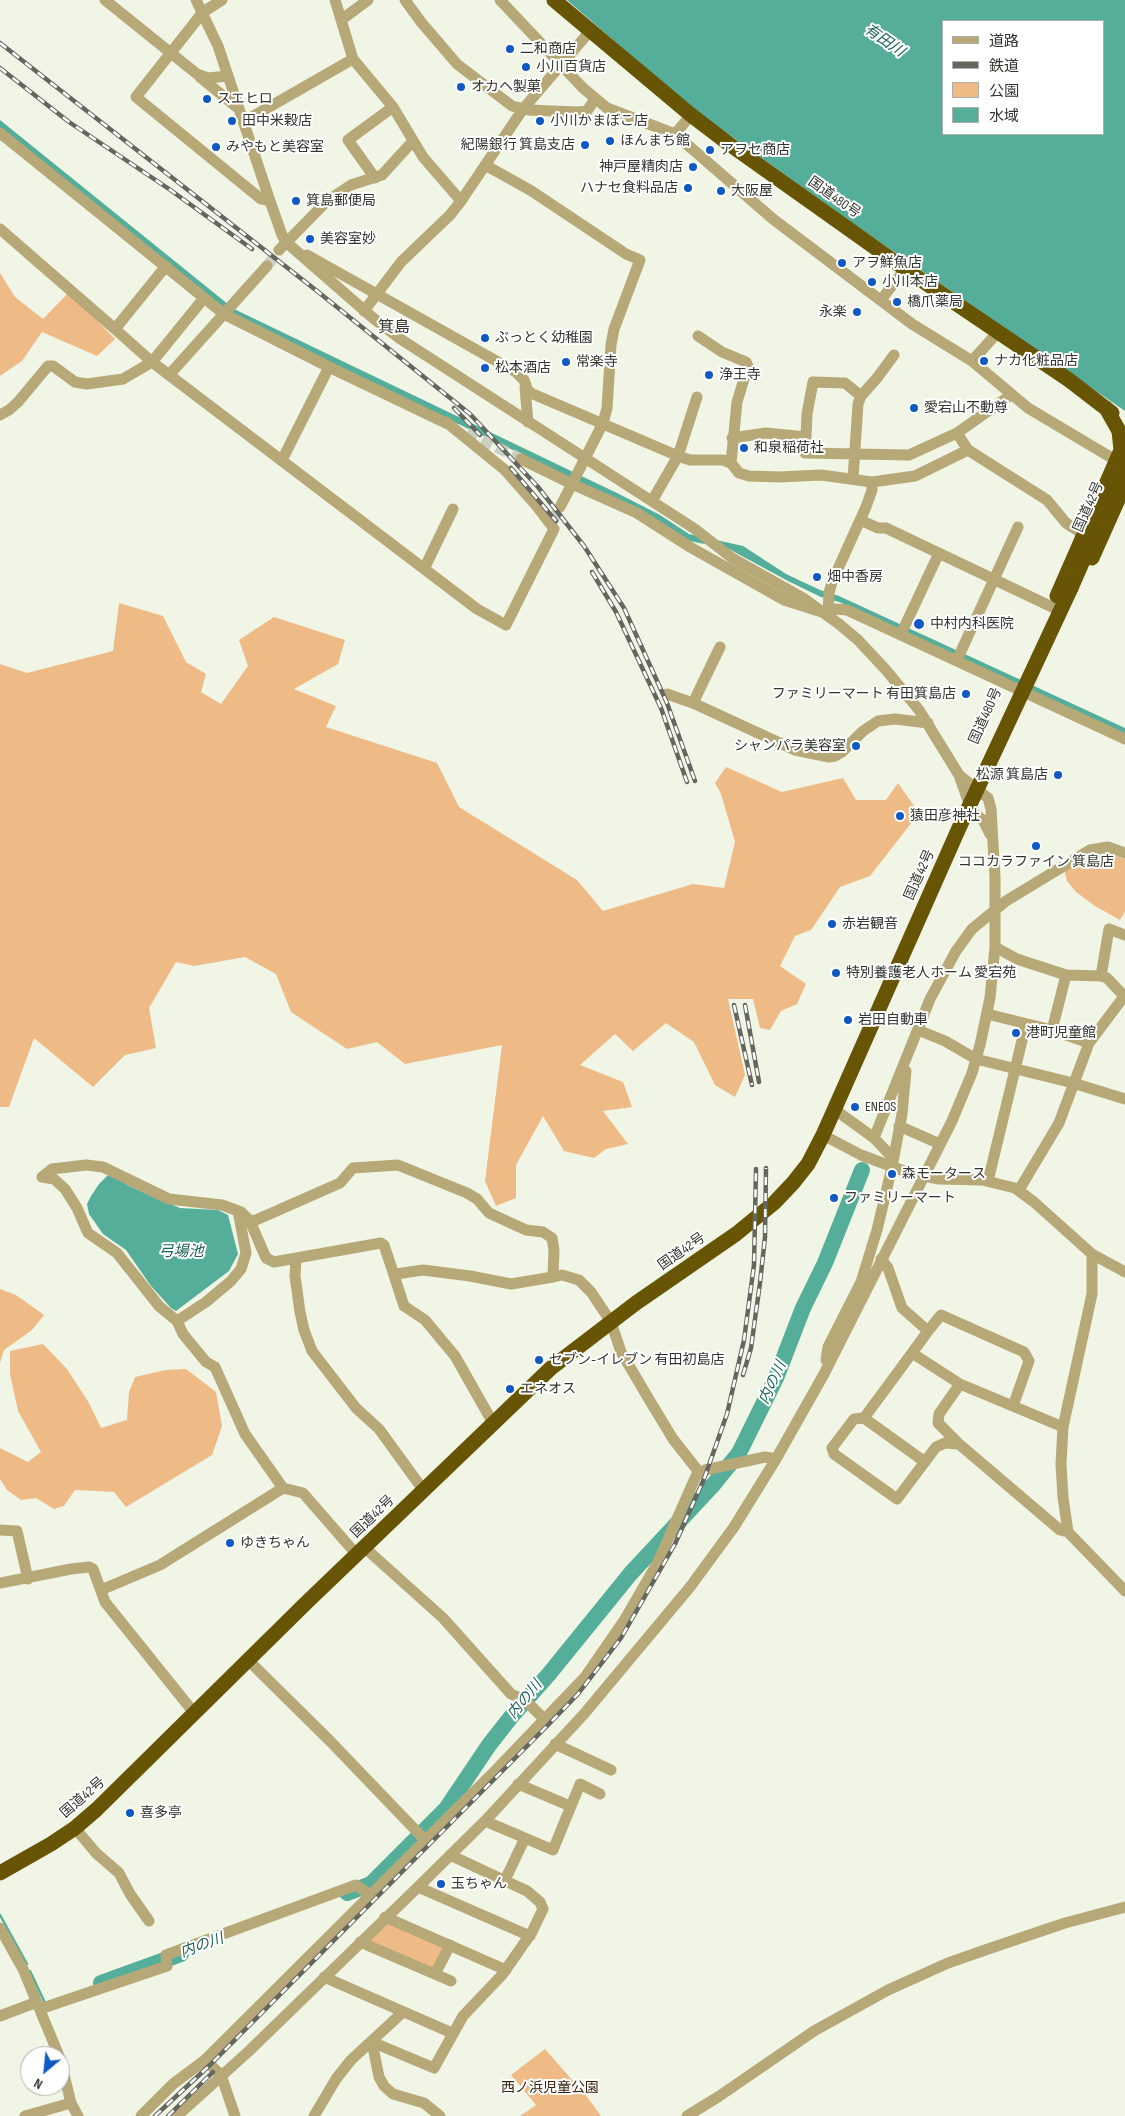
<!DOCTYPE html>
<meta charset="utf-8">
<style>
body{margin:0}
#map{position:relative;width:1125px;height:2116px;overflow:hidden;background:#f0f5e5;font-family:"Sofia Sans Condensed","Noto Sans JP",sans-serif}
canvas{display:block}
.legend{position:absolute;left:942px;top:20px;width:162px;height:115px;box-sizing:border-box;background:#fff;border:1px solid #adaeac;margin:0;padding:6px 9px;list-style:none;font-size:15px;color:#33352f}
.legend li{display:flex;align-items:center;gap:10px;height:25px}
.legend b{width:25px;border:1px solid #adaeac}
.north{position:absolute;left:20px;top:2046px;width:50px;height:50px;box-sizing:border-box;background:#fff;border:1px solid #adaeac;border-radius:50%;rotate:208deg;font-size:14px;font-weight:700;line-height:20px;text-align:center;color:#33352f}
.north::after{content:'';display:block;margin:auto;width:18px;height:22px;background:#1058c3;clip-path:polygon(50% 0,100% 100%,50% 72%,0 100%)}
</style>
<div id="map">
<canvas width="1125" height="2116"></canvas>
<ul class="legend">
<li><b style="height:6px;background:#b7a877"></b>道路</li>
<li><b style="height:6px;background:#65675f"></b>鉄道</li>
<li><b style="height:14px;background:#eebb87"></b>公園</li>
<li><b style="height:14px;background:#54ae9a"></b>水域</li>
</ul>
<div class="north">N</div>
</div>
<script>
const context = document.querySelector('canvas').getContext('2d');
context.lineJoin = 'round';
function fillPath(path, color) { context.fillStyle = color; context.fill(path, 'evenodd'); }
const toPath = rows => new Path2D(rows.map(r => 'M' + r).join(''));
function strokePath(path, color, width, dash) { context.strokeStyle = color; context.lineWidth = width; context.lineCap = dash ? 'butt' : 'round'; context.setLineDash(dash || []); context.stroke(path); }
function write(font, color, halo, rows, align = 'center') {
  context.font = font + ' "Sofia Sans Condensed","Noto Sans JP",sans-serif'; context.lineWidth = 4; context.setLineDash([]); context.textBaseline = 'middle'; context.strokeStyle = halo; context.fillStyle = color; for (const [text, x, y, turn = 0] of rows) {
    context.save(); context.translate(x, y); context.rotate((+turn || 0) * Math.PI / 180); context.textAlign = isNaN(turn) ? turn : align; if (halo) context.strokeText(text, 0, 0); context.fillText(text, 0, 0); context.restore();
  }
}
fillPath(toPath([
 [0,273,15,297,43,319,69,292,115,339,97,356,42,332,22,361,0,376],
 [119,603,163,616,186,662,206,674,201,692,221,704,248,666,239,640,274,617,345,640,338,664,294,689,336,706,326,727,437,763,459,807,577,880,603,911,693,884,724,888,735,842,721,794,715,783,726,767,782,792,843,778,856,800,886,800,898,783,919,813,870,876,840,887,811,930,795,936,780,966,806,984,797,1004,781,1011,770,1030,760,1028,753,999,728,999,745,1075,735,1097,715,1085,694,1042,666,1023,633,1051,615,1034,580,1065,623,1082,632,1107,603,1111,628,1144,606,1149,594,1158,564,1151,543,1116,516,1165,516,1198,496,1206,485,1181,502,1045,405,1064,377,1042,347,1049,291,1012,276,974,245,957,194,966,176,962,149,1008,156,1048,125,1055,93,1087,34,1038,9,1107,0,1107,0,664,27,673,113,651],
 [1107,853,1125,859,1125,912,1120,920,1095,906,1076,892,1067,881,1064,870,1093,854],
 [0,1289,16,1295,44,1315,32,1330,4,1350,0,1363],
 [43,1344,67,1369,89,1403,101,1428,127,1420,129,1392,135,1377,166,1370,186,1369,216,1392,222,1426,212,1455,126,1507,114,1492,75,1490,64,1506,54,1509,36,1498,21,1500,7,1490,0,1479,0,1448,28,1462,41,1452,18,1411,10,1374,10,1351],
 [389,1923,445,1947,432,1971,369,1944,369,1939],
 [545,2049,588,2098,601,2116,520,2116,536,2105,511,2075]
]), '#eebb87');
fillPath(toPath([
 [567,0,1125,0,1125,411,855,225,692,108],
 [944,21,1104,21,1104,134,944,134],
 [0,120,234,309,619,494,660,515,689,534,743,546,786,574,820,590,839,596,1125,728,1125,736,839,602,821,597,788,581,729,549,685,540,517,452,236,318,0,128],
 [109,1174,131,1187,180,1208,218,1210,228,1215,238,1254,229,1271,176,1311,171,1308,151,1286,126,1250,103,1234,89,1214,87,1204,91,1196,99,1184]
]), '#54ae9a');
strokePath(toPath([
 [0,1915,27,1964],
 [30,1971,45,2003]
]), '#54ae9a', 2.5);
strokePath(toPath([
 [347,1893,371,1884,446,1809,489,1745,511,1717,549,1674,631,1573,713,1485,739,1453,776,1378,803,1308,825,1263,862,1170],
 [101,1983,181,1954]
]), '#54ae9a', 16);
strokePath(toPath([
 [267,266,279,250],
 [467,433,521,459],
 [553,521,560,507]
]), '#cacfc1', 11, [11, 5.5]);
strokePath(toPath([
 [105,0,197,74,208,78,228,76],
 [196,0,218,46,270,201,282,235,286,242,373,318,402,340,695,529,732,558,803,598,839,624,858,640,886,670,919,710,959,775,972,812,983,820,990,834],
 [222,0,203,12,136,97,261,199,270,201],
 [335,0,353,59],
 [405,0,421,22,457,64,512,106,529,110,577,112,587,111,595,99],
 [500,0,583,88,607,108,675,134,773,219,912,324,972,361,1028,408,1117,461],
 [341,20,368,0],
 [200,77,239,109],
 [243,122,353,59,393,107,423,157,461,201],
 [0,133,224,314,329,367,452,426],
 [675,134,691,115],
 [485,165,530,190,626,254,640,260,614,329,611,345,607,408,603,423,572,484,521,459],
 [375,178,348,140,393,107],
 [0,229,115,329,166,266],
 [279,250,327,201,351,185,382,175,413,141],
 [307,255,516,372,524,380,528,391,533,394,678,456,690,460,723,460,731,463,739,473,749,476,779,477,821,475,872,482,915,476,968,450,1047,500,1066,523,1085,535],
 [881,300,905,269],
 [364,311,401,262,450,215,461,201,523,109,591,30],
 [115,329,152,362,204,298],
 [698,336,722,352,746,362,748,366,737,402,731,463],
 [972,361,998,332],
 [169,375,267,266],
 [525,388,528,422],
 [0,415,9,410,18,402,48,366,53,366,75,382,87,384,123,379,152,362,477,609,506,625,554,529,535,504,505,470,446,422],
 [806,437,805,453,909,455,957,433],
 [732,438,766,433,806,437,807,414,813,382,845,383,861,396],
 [968,450,957,433,1011,395],
 [282,460,329,367],
 [853,479,858,404,861,396,877,378,894,355],
 [652,501,678,456,697,397],
 [560,507,572,484,637,513,690,547,784,600,828,614,835,609,847,610,1125,739],
 [860,520,878,528,886,528,1052,607],
 [424,569,453,509],
 [828,614,829,593,832,582,866,507,872,490,872,482],
 [901,634,939,553],
 [957,660,1018,527],
 [667,694,693,703,795,750,829,757,835,756,842,752,863,731,878,721,895,719,928,723],
 [693,703,720,647],
 [995,947,1017,959,1066,975,1101,976,1107,978,1125,997],
 [1101,976,1109,929,1125,935],
 [987,1014,1052,1030,1089,1043],
 [918,1030,945,1041,976,1059,1073,1083,1125,1099],
 [1052,1030,1066,975],
 [834,1109,874,1138,893,1158],
 [899,1126,940,1144],
 [823,1135,861,1155,912,1174,939,1179,982,1180,1015,1188,1034,1202,1092,1254,1125,1272],
 [874,1138,930,999,956,951,972,929,1006,901,1090,850,1108,847,1125,853],
 [42,1177,52,1169,86,1165,103,1167,169,1199,222,1205,241,1212,250,1221,256,1220,340,1183,353,1168,398,1165,467,1193,477,1199,489,1213,526,1230,543,1232,552,1238,554,1250,553,1277,562,1275,579,1280,591,1292,611,1322,621,1352,650,1401,673,1439,699,1472],
 [42,1177,54,1179,65,1189,77,1208,88,1233,117,1253,159,1306,177,1321,183,1334,206,1362,215,1367,245,1434,283,1488],
 [988,1181,1026,1024],
 [1019,1190,1059,1123,1089,1043,1125,995],
 [250,1221,266,1258,274,1262,381,1243,384,1245,393,1272,396,1274,423,1270,470,1276,511,1284,553,1277],
 [1092,1254,1092,1294,1063,1427,1061,1464,1063,1497,1068,1532,1125,1591],
 [296,1258,295,1276,300,1312,304,1330,312,1351,356,1408,379,1429,424,1491],
 [881,1259,888,1268,902,1308,928,1331,912,1353,960,1384,939,1414,938,1423,959,1444,1060,1530,1068,1532],
 [393,1272,404,1306,425,1320,455,1356,493,1423],
 [177,1321,206,1302,231,1281,241,1269,246,1253,238,1211],
 [928,1331,941,1315,1024,1352,1029,1361,1013,1406],
 [912,1353,864,1418,854,1419,832,1448,834,1454,897,1499,936,1447,945,1443,959,1444],
 [826,1360,828,1347,861,1282,877,1230,892,1167,902,1114,906,1071],
 [960,1384,1063,1427],
 [864,1418,925,1462],
 [0,1530,17,1531,28,1579],
 [365,1548,443,1618,511,1694,525,1700,545,1720],
 [0,1583,71,1569,89,1567,93,1569,105,1602,195,1714],
 [101,1590,160,1565,283,1488,303,1493,357,1555],
 [248,1660,331,1742,425,1840],
 [555,1744,611,1770],
 [518,1784,570,1806],
 [485,1821,553,1850,580,1784,600,1794],
 [75,1828,96,1853,119,1873,130,1894,149,1921],
 [505,1880,525,1838],
 [418,1887,530,1936],
 [385,1917,506,1970],
 [0,1928,23,1969,59,2056],
 [360,1942,451,1981],
 [435,1974,450,1945],
 [324,1977,452,2033],
 [40,2009,167,1966,166,1955,356,1885,370,1895],
 [0,2016,37,2002],
 [372,2042,434,2068,463,2016,502,1975,532,1932,543,1909,540,1902,527,1891,450,1855],
 [372,2042,379,2077,384,2086,393,2094,424,2103,440,2116],
 [60,2058,71,2103,78,2116],
 [205,2060,221,2075,235,2116],
 [25,2116,71,2103],
 [141,2116,173,2084,205,2060,492,1774,585,1677,625,1619,658,1562,696,1476,705,1470,765,1457,776,1459],
 [177,2116,249,2051,418,1887,485,1821,584,1714,690,1587,734,1527,776,1459,824,1374,952,1121,972,1073,980,1045,990,998,995,947,995,877,991,809,988,798,959,775],
 [314,2116,336,2079,351,2060,403,2012],
 [687,2116,718,2097,814,2031,888,1990,948,1963,991,1948,1065,1923,1125,1907]
]), '#b7a877', 11);
strokePath(toPath([
 [554,0,691,115,729,144,905,269,1069,380,1112,413],
 [1092,558,1125,484],
 [1057,596,1121,450,1119,431,1106,408],
 [0,1873,51,1844,75,1828,97,1809,306,1603,551,1368,636,1303,736,1234,774,1203,793,1183,808,1164,823,1135,959,828,1071,588]
]), '#675404', 15);
const rail = toPath([
 [0,43,317,291,470,414,538,487,584,546,624,608,667,703,695,781],
 [0,68,69,122,169,189,252,249],
 [454,408,480,435],
 [511,468,556,521],
 [592,572,616,612,661,708,687,782],
 [734,1005,752,1085],
 [745,1005,759,1082],
 [743,1375,751,1348,760,1283,765,1237,766,1168],
 [155,2116,210,2065,550,1723,578,1694,621,1638,675,1544,704,1479,727,1414,744,1340,754,1265,756,1169],
 [168,2116,213,2072]
]);
strokePath(rail, '#65675f', 4.5);
strokePath(rail, '#fff', 2.5, [8]);
strokePath(toPath([
 [1071,588,1125,465]
]), '#675404', 15);
for (const [x, y, r, color] of [
 [510,49,5,"#1058c3"],
 [526,67,5,"#1058c3"],
 [461,87,5,"#1058c3"],
 [207,99,5,"#1058c3"],
 [232,121,5,"#1058c3"],
 [540,121,5,"#1058c3"],
 [610,141,5,"#1058c3"],
 [585,145,5,"#1058c3"],
 [216,147,5,"#1058c3"],
 [710,150,5,"#1058c3"],
 [693,167,5,"#1058c3"],
 [688,188,5,"#1058c3"],
 [721,191,5,"#1058c3"],
 [296,201,5,"#1058c3"],
 [310,239,5,"#1058c3"],
 [842,263,5,"#1058c3"],
 [872,282,5,"#1058c3"],
 [897,302,5,"#1058c3"],
 [857,312,5,"#1058c3"],
 [485,338,5,"#1058c3"],
 [984,361,5,"#1058c3"],
 [566,362,5,"#1058c3"],
 [485,368,5,"#1058c3"],
 [709,375,5,"#1058c3"],
 [914,408,5,"#1058c3"],
 [744,448,5,"#1058c3"],
 [817,577,5,"#1058c3"],
 [919,624,6,"#1058c3"],
 [966,694,5,"#1058c3"],
 [856,746,5,"#1058c3"],
 [1058,775,5,"#1058c3"],
 [900,816,5,"#1058c3"],
 [1036,846,5,"#1058c3"],
 [832,924,5,"#1058c3"],
 [836,973,5,"#1058c3"],
 [848,1020,5,"#1058c3"],
 [1016,1033,5,"#1058c3"],
 [855,1107,5,"#1058c3"],
 [892,1174,5,"#1058c3"],
 [834,1198,5,"#1058c3"],
 [539,1360,5,"#1058c3"],
 [510,1389,5,"#1058c3"],
 [230,1543,5,"#1058c3"],
 [130,1813,5,"#1058c3"],
 [441,1884,5,"#1058c3"]
]) { const dot = new Path2D(); dot.arc(x, y, r, 0, 2 * Math.PI); context.fillStyle = color; context.fill(dot); strokePath(dot, '#fff', 2); }
write('14px', '#33352f', '#fff', [
 ["二和商店",520,49],
 ["小川百貨店",536,67],
 ["オカヘ製菓",471,87],
 ["スエヒロ",217,99],
 ["田中米穀店",242,121],
 ["小川かまぼこ店",550,121],
 ["ほんまち館",620,141],
 ["紀陽銀行 箕島支店",575,145,"right"],
 ["みやもと美容室",226,147],
 ["アヲセ商店",720,150],
 ["神戸屋精肉店",683,167,"right"],
 ["ハナセ食料品店",678,188,"right"],
 ["大阪屋",731,191],
 ["箕島郵便局",306,201],
 ["美容室妙",320,239],
 ["アヲ鮮魚店",852,263],
 ["小川本店",882,282],
 ["橋爪薬局",907,302],
 ["永楽",847,312,"right"],
 ["ぶっとく幼稚園",495,338],
 ["ナカ化粧品店",994,361],
 ["常楽寺",576,362],
 ["松本酒店",495,368],
 ["浄王寺",719,375],
 ["愛宕山不動尊",924,408],
 ["和泉稲荷社",754,448],
 ["畑中香房",827,577],
 ["中村内科医院",930,624],
 ["ファミリーマート 有田箕島店",956,694,"right"],
 ["シャンパラ美容室",846,746,"right"],
 ["松源 箕島店",1048,775,"right"],
 ["猿田彦神社",910,816],
 ["ココカラファイン 箕島店",1036,862,"center"],
 ["赤岩観音",842,924],
 ["特別養護老人ホーム 愛宕苑",846,973],
 ["岩田自動車",858,1020],
 ["港町児童館",1026,1033],
 ["ENEOS",865,1107],
 ["森モータース",902,1174],
 ["ファミリーマート",844,1198],
 ["セブン-イレブン 有田初島店",549,1360],
 ["エネオス",520,1389],
 ["ゆきちゃん",240,1543],
 ["喜多亭",140,1813],
 ["玉ちゃん",451,1884]
], 'left');
write('14px', '#33352f', '#fff', [
 ["国道480号",834,198,35],
 ["国道42号",1089,507,-66],
 ["国道480号",986,716,-66],
 ["国道42号",920,875,-66],
 ["国道42号",682,1252,-35],
 ["国道42号",373,1517,-44],
 ["国道42号",83,1798,-41]
]);
write('14px', '#3b250d', '#fff', [
 ["西ノ浜児童公園",550,2088]
]);
write('italic 15px', '#1d6456', '#fff', [
 ["有田川",884,41,35],
 ["弓場池",181,1252],
 ["内の川",773,1383,-65],
 ["内の川",525,1700,-51],
 ["内の川",202,1946,-20]
]);
write('16px', '#33352f', '#fff', [
 ["箕島",394,328]
]);
</script>
